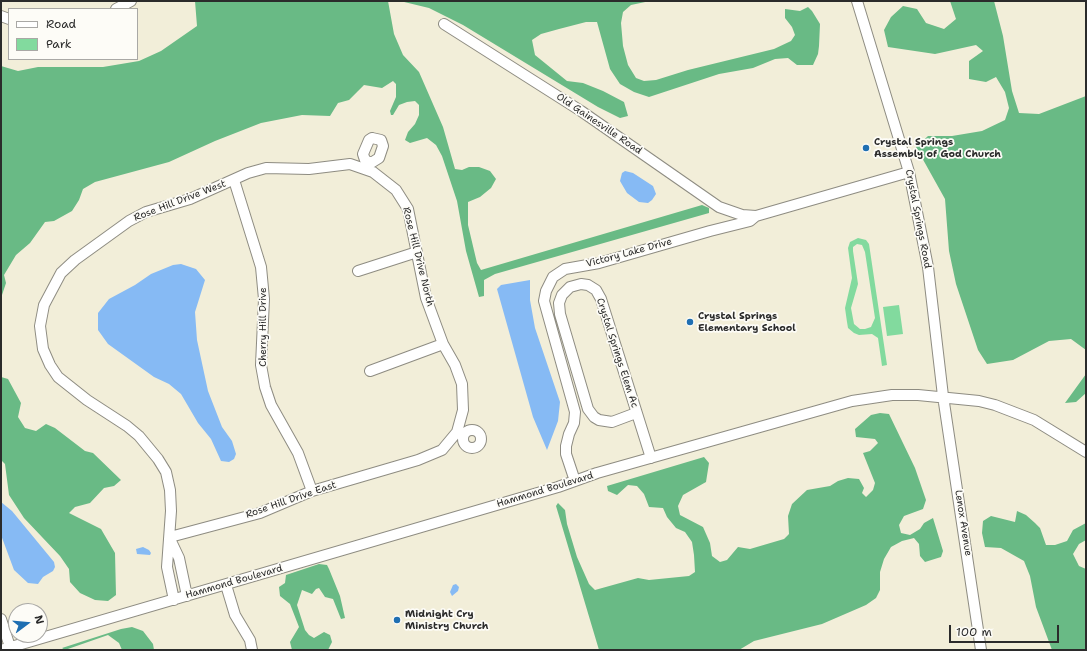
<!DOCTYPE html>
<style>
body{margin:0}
#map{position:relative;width:1087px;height:651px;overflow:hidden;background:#f2eed9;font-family:"Shantell Sans",sans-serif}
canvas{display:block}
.frame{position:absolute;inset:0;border:2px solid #2b2b2b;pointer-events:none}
.legend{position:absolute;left:8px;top:8px;width:130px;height:52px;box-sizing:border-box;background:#fdfcf7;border:1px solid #a9a8a5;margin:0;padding:5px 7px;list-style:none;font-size:12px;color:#2b2b2b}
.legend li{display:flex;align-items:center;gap:8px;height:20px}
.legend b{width:20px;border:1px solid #a9a8a5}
.north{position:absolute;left:8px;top:603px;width:40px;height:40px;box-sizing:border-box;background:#fdfcf7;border:1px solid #a9a8a5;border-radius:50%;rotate:74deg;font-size:11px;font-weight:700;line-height:16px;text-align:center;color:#2b2b2b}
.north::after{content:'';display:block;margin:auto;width:14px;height:18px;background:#1f6fb2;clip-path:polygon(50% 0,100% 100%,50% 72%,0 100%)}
.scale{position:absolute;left:949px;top:625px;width:110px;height:18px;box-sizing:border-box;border:2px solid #2b2b2b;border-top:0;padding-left:5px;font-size:12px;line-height:14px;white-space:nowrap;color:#2b2b2b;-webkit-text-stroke:3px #fdfcf7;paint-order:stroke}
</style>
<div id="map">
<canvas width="1087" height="651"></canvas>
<div class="frame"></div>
<ul class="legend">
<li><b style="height:5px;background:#fff"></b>Road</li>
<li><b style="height:11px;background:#82da9e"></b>Park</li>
</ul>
<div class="north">N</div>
<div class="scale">100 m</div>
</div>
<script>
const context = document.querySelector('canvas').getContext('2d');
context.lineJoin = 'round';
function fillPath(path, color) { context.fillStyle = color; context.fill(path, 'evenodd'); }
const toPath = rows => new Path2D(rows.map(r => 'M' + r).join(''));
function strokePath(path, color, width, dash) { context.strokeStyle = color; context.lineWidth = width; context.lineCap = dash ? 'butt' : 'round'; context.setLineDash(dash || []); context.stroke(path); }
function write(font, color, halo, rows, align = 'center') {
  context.font = font + ' "Shantell Sans",sans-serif'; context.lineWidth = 3.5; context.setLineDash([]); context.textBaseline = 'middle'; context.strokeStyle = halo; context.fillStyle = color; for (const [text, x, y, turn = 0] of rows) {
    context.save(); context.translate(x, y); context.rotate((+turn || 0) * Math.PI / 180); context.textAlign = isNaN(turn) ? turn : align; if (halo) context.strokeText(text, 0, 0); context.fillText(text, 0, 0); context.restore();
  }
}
fillPath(toPath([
 [858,238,866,240,869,244,887,365,882,366,878,338,872,334,859,335,854,333,848,328,847,322,845,308,852,278,848,248,850,242],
 [857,244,862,245,865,252,875,318,871,327,865,329,860,329,854,324,851,308,858,284,853,251,853,247],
 [899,305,903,334,887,336,883,307]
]), '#82da9e');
fillPath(toPath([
 [195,1,388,1,394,34,403,55,419,72,443,127,455,169,462,170,469,167,479,167,490,171,496,179,491,188,480,197,468,202,468,225,477,263,481,270,702,205,709,208,709,213,495,274,484,280,484,296,479,297,466,251,457,201,442,156,436,145,427,138,410,143,405,140,408,132,415,124,419,115,419,105,415,101,407,102,399,105,393,115,391,115,390,111,396,97,396,84,393,81,382,88,364,85,349,100,338,103,330,116,302,115,261,123,215,141,169,162,95,182,83,189,79,200,72,211,54,221,45,222,30,243,16,255,4,275,6,283,1,298,1,66,18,71,38,67,103,67,139,61,161,51,197,26],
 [400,1,650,1,631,5,623,12,621,23,623,46,628,65,636,78,644,81,656,80,688,70,774,49,791,41,795,35,792,27,785,18,785,9,800,11,808,7,812,11,820,24,819,46,818,54,813,65,797,65,788,58,775,59,753,68,719,74,649,97,634,92,620,84,610,69,597,22,586,22,559,29,541,34,532,40,535,55,567,81,583,83,603,91,624,102,628,116,620,118,598,107,463,25,429,8],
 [950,1,994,1,1003,36,1012,91,1019,113,1039,114,1086,96,1086,350,1071,339,1049,341,1013,360,987,364,978,350,956,284,949,251,945,199,916,147,928,136,952,136,982,131,1005,120,1009,108,1005,92,996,77,986,82,969,79,969,61,983,51,976,45,935,54,888,47,884,30,891,17,903,6,917,9,926,23,944,29,956,19],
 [1086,374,1086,393,1076,402,1065,403],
 [1,377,8,379,21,403,18,417,25,428,36,431,46,424,55,428,85,451,93,453,121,480,114,486,104,488,90,503,75,507,69,513,101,529,115,553,116,595,108,601,95,600,80,593,70,582,69,569,60,556,24,518,9,495,5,464,1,460],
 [880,413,889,414,915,468,926,500,923,509,904,516,899,525,901,533,910,535,920,529,924,523,933,518,943,551,941,557,925,562,920,556,919,544,914,538,902,541,891,547,884,559,880,572,880,590,876,598,866,605,822,624,754,641,739,650,599,650,556,506,558,503,565,510,567,524,577,557,589,584,595,590,638,578,649,580,689,576,695,572,694,555,692,542,685,532,676,528,667,517,663,508,649,507,644,494,637,486,628,485,617,495,608,491,607,486,704,457,709,463,706,482,683,495,678,506,680,515,703,527,710,543,712,556,720,562,727,560,738,547,750,549,784,539,789,534,788,516,792,504,807,490,830,486,838,481,848,478,859,479,864,488,862,493,866,497,873,490,875,483,863,453,870,451,878,443,875,439,856,437,855,429,871,415],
 [1017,511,1026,515,1035,523,1040,528,1046,545,1055,545,1067,541,1073,530,1086,523,1086,540,1079,544,1073,554,1079,566,1086,569,1086,650,1052,650,1036,607,1030,576,1024,561,1001,548,985,547,982,533,983,521,991,516,1015,522],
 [319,564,327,565,329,569,340,596,345,618,341,619,333,599,325,597,319,588,316,589,312,594,302,590,297,605,305,630,309,635,314,638,324,632,330,635,332,642,328,650,292,650,290,642,299,627,290,604,280,596,279,587,285,583,286,575],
 [132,627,143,631,153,644,154,650,122,650,119,643,108,635,65,650,62,648,121,629]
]), '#69ba85');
fillPath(toPath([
 [625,171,633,173,653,186,656,194,652,200,648,203,639,202,627,193,620,181,622,173],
 [181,264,196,269,205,280,195,312,197,340,208,391,222,427,232,441,236,454,234,459,229,462,221,461,211,439,198,423,181,394,169,384,154,377,108,344,98,330,98,313,109,299,135,285,151,274,173,265],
 [530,280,530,300,535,328,560,402,558,421,547,450,533,417,497,289,501,285],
 [1,502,12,511,54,562,55,567,53,571,43,577,38,584,28,583,14,570,1,535],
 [143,547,149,550,151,553,150,555,137,554,136,549],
 [456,584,459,587,458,591,452,596,450,592,453,585]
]), '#86baf4');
const minor = toPath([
 [857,1,909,172,928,267,943,396,981,650],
 [116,9,131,1],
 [1,16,9,19],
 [444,24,581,111,719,207,742,215,756,216],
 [372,138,381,140,383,146,379,158,371,163,365,160,363,154,369,140,372,138],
 [234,180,261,267,264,299,261,365,265,387,271,405,298,453,312,491],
 [358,271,417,252],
 [370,371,443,344],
 [636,413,612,422,599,420,594,417,588,409,560,314,559,303,562,295,570,287,581,284,588,285,596,290,601,299,651,458],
 '463 439a9 9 0 1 1 18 0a9 9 0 1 1-18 0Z',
 [575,481,566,454,566,446,569,434,574,423,575,412,544,301,546,291,553,277,565,269,599,263,710,231,750,221,756,216,909,172],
 [170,537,260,513,312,491,418,460,442,450,457,432,463,410,462,384,455,365,443,344,426,298,408,209,396,190,373,172,350,164,309,169,266,168,248,173,190,199,146,212,129,221,75,260,61,273,44,305,40,326,43,349,50,365,58,377,87,400,127,426,139,436,158,459,166,472,170,490,171,511,167,567,174,600],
 [170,539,179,558,187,596],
 [226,585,235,615,250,640,252,650],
 [1,619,10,647],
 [1,650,558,487,597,473,852,401,892,395,918,395,979,401,995,405,1034,420,1086,452]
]);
strokePath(minor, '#8e8c82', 12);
strokePath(minor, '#fff', 10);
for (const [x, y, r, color] of [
 [866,148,4,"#1f6fb2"],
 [690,322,4,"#1f6fb2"],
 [397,620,4,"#1f6fb2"]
]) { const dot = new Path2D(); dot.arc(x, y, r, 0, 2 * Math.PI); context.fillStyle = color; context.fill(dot); strokePath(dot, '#fdfcf7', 1.5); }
write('10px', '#2b2b2b', '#fdfcf7', [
 ["Old Gainesville Road",599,124,34],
 ["Rose Hill Drive West",180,201,-21],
 ["Crystal Springs Road",918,219,79],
 ["Victory Lake Drive",629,253,-15],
 ["Rose Hill Drive North",418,257,76],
 ["Cherry Hill Drive",263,327,-90],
 ["Crystal Springs Elem Ac",617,353,72],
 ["Hammond Boulevard",545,490,-17],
 ["Rose Hill Drive East",291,500,-19],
 ["Lenox Avenue",963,523,81],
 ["Hammond Boulevard",234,582,-16]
]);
write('bold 10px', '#2b2b2b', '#fdfcf7', [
 ["Crystal Springs",874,142],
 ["Assembly of God Church",874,154],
 ["Crystal Springs",698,316],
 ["Elementary School",698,328],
 ["Midnight Cry",405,614],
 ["Ministry Church",405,626]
], 'left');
</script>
